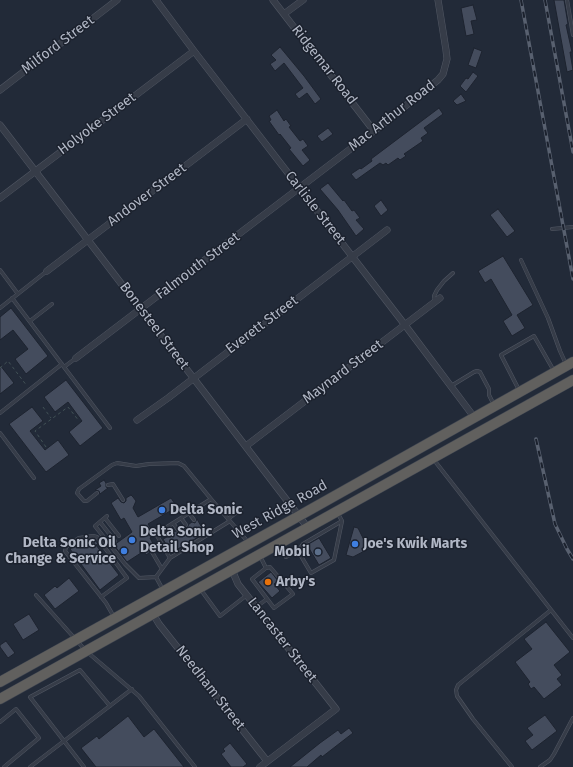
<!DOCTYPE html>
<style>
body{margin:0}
canvas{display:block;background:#222a38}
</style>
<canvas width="573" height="767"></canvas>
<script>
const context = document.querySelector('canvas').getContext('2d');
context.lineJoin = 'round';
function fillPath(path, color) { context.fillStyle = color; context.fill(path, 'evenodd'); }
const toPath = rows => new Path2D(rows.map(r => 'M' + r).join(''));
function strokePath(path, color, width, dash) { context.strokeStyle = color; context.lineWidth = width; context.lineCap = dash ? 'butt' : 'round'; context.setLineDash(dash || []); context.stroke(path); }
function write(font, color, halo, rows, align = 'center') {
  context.font = font + ' "Fira Sans",sans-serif'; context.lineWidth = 3; context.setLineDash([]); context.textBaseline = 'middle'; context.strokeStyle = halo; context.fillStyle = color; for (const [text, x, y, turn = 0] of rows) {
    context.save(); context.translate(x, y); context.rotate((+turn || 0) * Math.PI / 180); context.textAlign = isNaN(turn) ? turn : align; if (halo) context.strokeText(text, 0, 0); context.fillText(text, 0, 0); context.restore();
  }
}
const building = toPath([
 [554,0,564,0,568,24,566,25,572,52,570,52,573,70,567,72,554,0],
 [473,5,477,20,471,21,474,34,466,36,461,8,473,5],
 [280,47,304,76,321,99,315,104,307,93,299,99,295,94,303,88,284,63,275,71,270,64,276,60,271,55,280,47],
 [474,48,482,51,476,68,468,65,474,48],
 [473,72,478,76,466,92,460,86,466,78,468,79,473,72],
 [461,94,466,101,457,105,453,101,461,94],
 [439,108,443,114,424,128,428,133,421,138,423,141,404,154,406,156,400,160,398,158,388,165,386,163,383,165,380,163,356,180,351,174,360,168,361,169,372,161,371,159,439,108],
 [277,110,284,121,286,119,291,126,289,127,300,141,303,139,308,146,302,150,310,160,303,166,289,149,291,148,280,134,279,135,269,121,271,120,269,116,277,110],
 [328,128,333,134,322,142,317,136,328,128],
 [328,183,343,201,344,200,352,211,354,210,360,218,356,220,364,229,356,236,338,210,320,189,328,183],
 [381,200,388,210,381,216,374,206,381,200],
 [498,209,515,231,507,237,490,215,498,209],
 [503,256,533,305,517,315,525,328,512,336,503,321,512,315,491,279,485,283,478,271,503,256],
 [11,308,48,356,26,374,15,359,28,349,13,330,0,340,0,317,11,308],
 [0,365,14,383,0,394,0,365],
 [66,380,103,428,80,446,69,432,82,421,68,402,55,412,44,397,66,380],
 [32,407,43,421,30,431,45,450,58,440,69,455,46,472,9,424,32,407],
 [104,480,106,483,106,487,108,488,100,494,99,491,95,490,101,486,99,483,104,480],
 [131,495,133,497,136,501,133,508,138,517,171,498,177,507,148,524,153,532,151,533,153,536,150,538,156,549,154,550,151,549,149,553,146,555,144,551,127,562,114,545,132,532,124,518,121,520,111,503,118,498,121,502,124,503,126,501,126,498,131,495],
 [197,519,205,533,171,553,163,539,167,537,171,537,172,534,175,531,179,533,181,528,184,527,187,528,189,524,192,522,195,523,197,519],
 [354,527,358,528,364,540,367,538,372,547,353,557,346,555,354,527],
 [319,538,331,558,319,565,307,545,319,538],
 [92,539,95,540,98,544,96,545,119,575,100,590,70,549,77,544,80,548,92,539],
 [271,572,278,581,274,584,280,591,272,598,258,582,271,572],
 [69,578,79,591,55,609,44,595,55,586,57,588,69,578],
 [29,614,39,630,23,640,13,624,29,614],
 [546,622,570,652,554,665,562,675,557,679,562,685,544,699,534,687,531,689,528,684,530,682,515,662,532,649,524,639,546,622],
 [6,641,15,653,8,658,0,647,0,645,6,641],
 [545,715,557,731,532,750,525,741,533,735,527,728,545,715],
 [128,716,144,737,154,729,184,767,96,767,81,748,97,736,99,739,128,716],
 [349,728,353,733,322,757,321,755,307,767,290,767,320,743,338,730,341,734,349,728],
 [230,743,247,764,243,767,231,767,221,754,225,751,223,749,230,743]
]);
fillPath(building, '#444c5d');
strokePath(building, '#1d232f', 1);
const service = toPath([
 [567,0,573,35],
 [552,229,573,227],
 [521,260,548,318,560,351,566,364],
 [0,270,18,294],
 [12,298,110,428],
 [435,301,434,296,437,290,444,281,453,273],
 [0,308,47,271],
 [30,321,52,304],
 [64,367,76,358],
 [451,386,474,372,477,371,480,372,489,389,489,395,494,405],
 [519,390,501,355,534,336,554,371],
 [0,413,62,364],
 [0,433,34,478],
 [434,460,573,638],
 [108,485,113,484,123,500],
 [97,493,87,501,84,501,77,493,79,489,112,465,117,463,136,466,149,464,178,463,184,466,211,499],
 [189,513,194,520],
 [107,516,95,526,125,564,139,578,156,577],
 [105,518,119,536],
 [181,518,186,525],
 [228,519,241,509],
 [100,522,115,541],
 [173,523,178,530],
 [165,528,169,535],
 [280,545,286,557,298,551,311,573,334,560,342,521,337,512],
 [298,551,303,544,342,521],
 [152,552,162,569],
 [260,556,266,568,270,567,293,594,274,608,252,579,266,568],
 [170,558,156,534,211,499,248,542],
 [156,577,170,558,230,521],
 [156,577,163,590],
 [201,590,220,616,247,595],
 [36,595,86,651,139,696,195,767],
 [101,597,127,578,97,537,93,536,79,538,66,547,65,551,106,603,114,617],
 [256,607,267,599],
 [0,722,16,709,39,738,4,767],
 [30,767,64,741,30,697,80,670,110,706],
 [84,767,64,741,132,689],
 [512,767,473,719,457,696,456,690,458,685,551,610],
 [540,767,550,760,554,754,573,718]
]);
const minor = toPath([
 [156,0,194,51,405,325,474,417],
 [273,0,374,131],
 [284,14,303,0],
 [0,90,117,0],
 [0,125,308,528],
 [0,198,194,51],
 [47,271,247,119],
 [76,358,374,131,438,80,443,74,447,59,446,50,438,0],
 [137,420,168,398,387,230],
 [246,446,440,298],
 [232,570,238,584,336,709,260,767],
 [153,614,159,624,267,761]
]);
const trunk = toPath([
 [0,682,299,516,573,362],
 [0,699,573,380]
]);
strokePath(service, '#515763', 4);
strokePath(minor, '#515763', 7);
strokePath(trunk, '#3e4450', 11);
strokePath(toPath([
 [0,368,8,361,27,386],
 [43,407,51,418],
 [46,447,35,431,68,407,79,421]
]), '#425256', 1, [3, 3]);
strokePath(service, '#363c48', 3);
strokePath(minor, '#363c48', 6);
strokePath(trunk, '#61605e', 10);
const rail = toPath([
 [521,0,573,279],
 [545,0,573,152],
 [536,439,555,524,567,549,573,559]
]);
strokePath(rail, '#58606f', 3.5);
strokePath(rail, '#1b212d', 2, [6]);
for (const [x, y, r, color] of [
 [162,510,4,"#3f7fe0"],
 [132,540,4,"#3f7fe0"],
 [355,544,4,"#3f7fe0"],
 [124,551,4,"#3f7fe0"],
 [318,552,4,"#5c6f8a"],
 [268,582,4,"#e8710a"]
]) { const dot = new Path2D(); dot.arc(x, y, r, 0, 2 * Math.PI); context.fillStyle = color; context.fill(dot); strokePath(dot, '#1b212d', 1.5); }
write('14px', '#b1b7c5', '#1b212d', [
 ["Milford Street",58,45,-37],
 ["Ridgemar Road",324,65,52],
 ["Mac Arthur Road",392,116,-38],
 ["Holyoke Street",97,124,-37],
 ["Andover Street",147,195,-37],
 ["Carlisle Street",315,208,52],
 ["Falmouth Street",198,266,-37],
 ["Everett Street",262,325,-37],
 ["Bonesteel Street",154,326,53],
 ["Maynard Street",343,372,-37],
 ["West Ridge Road",280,510,-29],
 ["Lancaster Street",282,640,52],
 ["Needham Street",210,688,52]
]);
write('bold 14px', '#b1b7c5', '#1b212d', [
 ["Delta Sonic",170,510],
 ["Delta Sonic",140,532],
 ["Detail Shop",140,548],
 ["Delta Sonic Oil",116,543,"right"],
 ["Change & Service",116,559,"right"],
 ["Joe's Kwik Marts",363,544],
 ["Mobil",310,552,"right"],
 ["Arby's",276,582]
], 'left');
</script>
